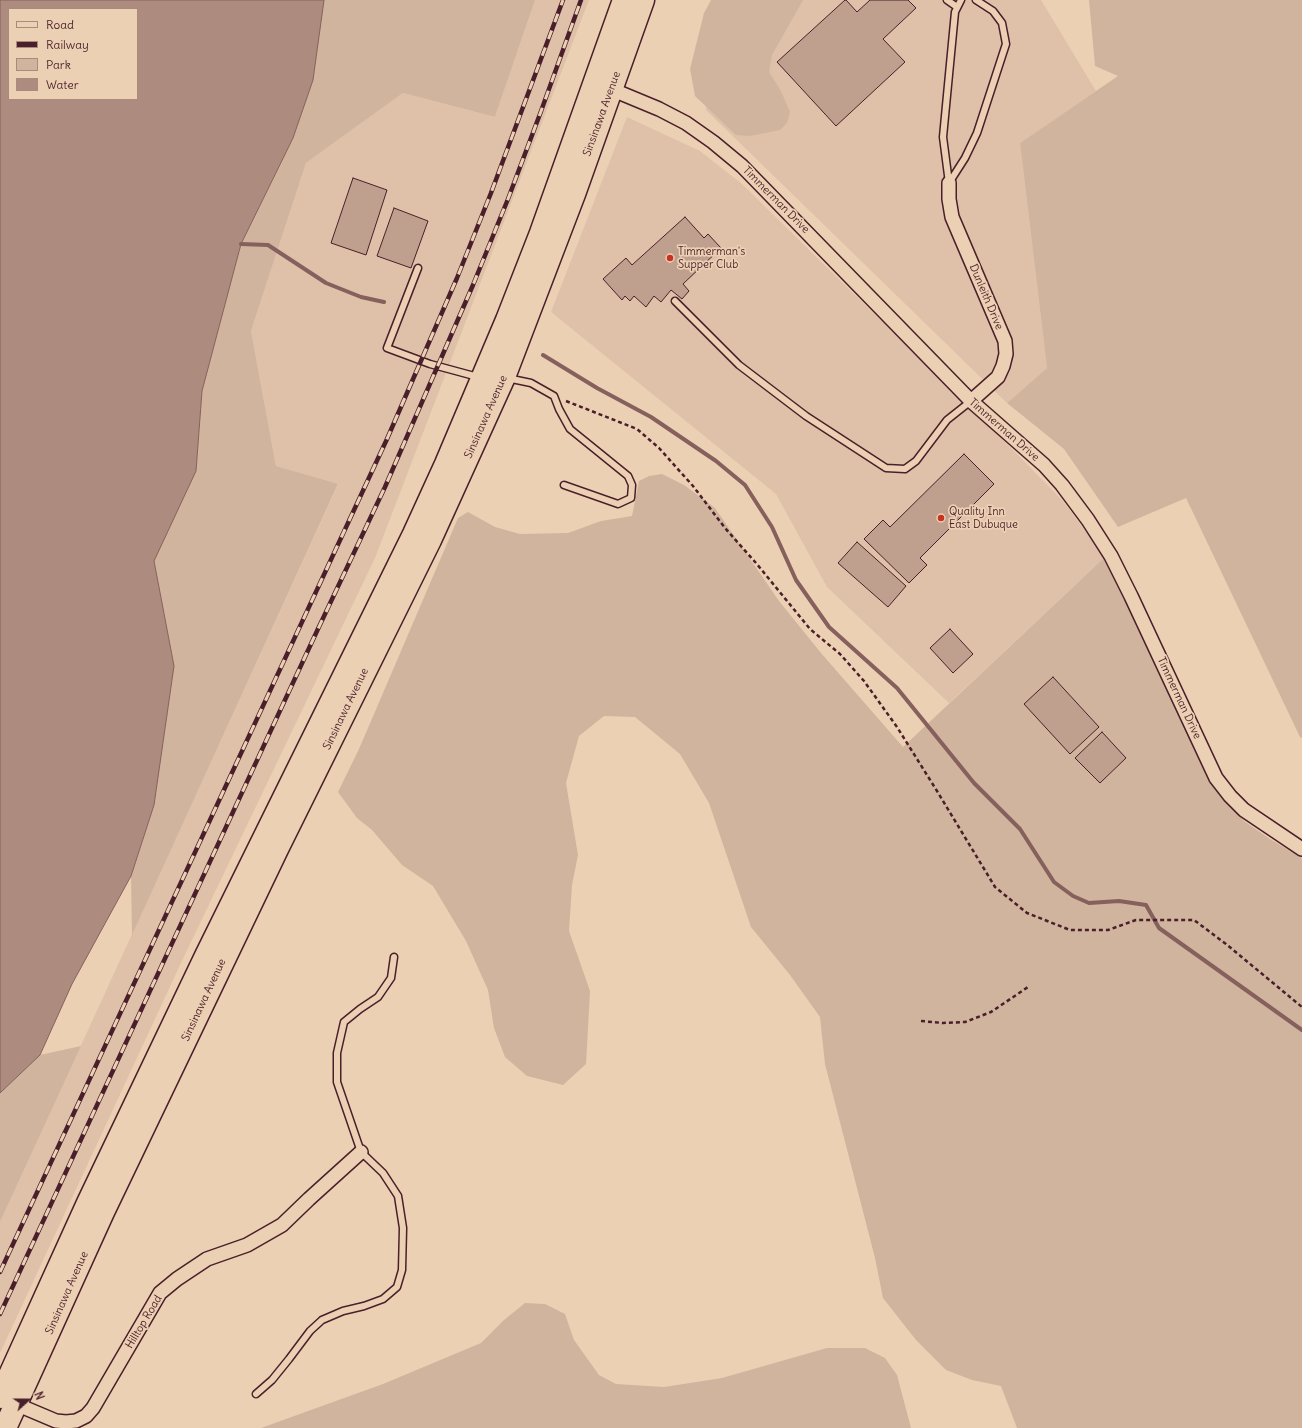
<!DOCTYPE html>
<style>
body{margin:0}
#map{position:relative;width:1302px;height:1428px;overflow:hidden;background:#ecd0b3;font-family:Delius,sans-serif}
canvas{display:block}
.legend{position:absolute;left:8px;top:8px;width:130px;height:92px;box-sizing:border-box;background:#ecd0b3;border:1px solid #ab897d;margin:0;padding:5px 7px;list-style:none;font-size:12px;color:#4a1f2b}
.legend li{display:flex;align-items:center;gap:8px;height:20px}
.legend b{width:20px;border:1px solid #ab897d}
.north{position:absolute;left:8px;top:1380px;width:40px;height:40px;-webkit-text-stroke:3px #ecd0b3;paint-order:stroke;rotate:69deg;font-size:11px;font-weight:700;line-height:16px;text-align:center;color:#4a1f2b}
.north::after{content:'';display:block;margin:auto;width:14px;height:18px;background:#4a1f2b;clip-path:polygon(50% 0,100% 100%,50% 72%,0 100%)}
</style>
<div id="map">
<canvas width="1302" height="1428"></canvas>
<ul class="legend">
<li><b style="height:5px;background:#ecd0b3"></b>Road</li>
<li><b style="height:5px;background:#4a1f2b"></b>Railway</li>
<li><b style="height:11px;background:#d1b49d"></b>Park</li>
<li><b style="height:11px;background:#ad8c7f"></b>Water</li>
</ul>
<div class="north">N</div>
</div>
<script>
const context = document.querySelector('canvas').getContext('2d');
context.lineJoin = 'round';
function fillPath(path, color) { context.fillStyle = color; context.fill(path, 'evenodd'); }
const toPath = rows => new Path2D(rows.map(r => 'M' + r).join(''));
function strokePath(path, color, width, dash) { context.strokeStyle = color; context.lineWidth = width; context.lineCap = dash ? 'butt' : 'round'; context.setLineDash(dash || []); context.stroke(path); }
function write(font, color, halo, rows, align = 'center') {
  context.font = font + ' Delius,sans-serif'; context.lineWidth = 3.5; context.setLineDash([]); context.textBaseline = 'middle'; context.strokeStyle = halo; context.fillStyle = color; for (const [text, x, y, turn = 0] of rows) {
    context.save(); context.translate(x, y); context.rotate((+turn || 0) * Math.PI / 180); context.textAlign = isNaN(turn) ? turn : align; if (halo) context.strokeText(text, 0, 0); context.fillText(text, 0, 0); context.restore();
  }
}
fillPath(toPath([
 [535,0,589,0,375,558,180,965,0,1353,0,1222,338,485,276,466,251,331,306,163,403,93,495,117],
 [736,0,1041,0,1096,91,1020,143,1047,368,1007,403,706,110,710,56],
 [627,117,700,151,742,184,1018,455,1062,500,1105,557,949,703,827,587,776,494,551,312]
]), '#dec1a8');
fillPath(toPath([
 [324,0,535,0,495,117,403,93,306,163,251,331,276,466,338,484,132,935,131,876,154,805,174,666,154,561,196,471,202,391,241,244,293,138,313,80],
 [711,0,803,0,772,55,769,72,781,91,790,112,787,123,780,130,750,136,736,135,695,96,690,69,704,13],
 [1089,0,1302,0,1302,738,1300,737,1186,498,1118,527,1064,449,1007,403,1047,368,1020,143,1118,76,1095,66],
 [662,474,684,485,715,508,779,601,821,653,903,747,1105,557,1129,603,1208,776,1222,797,1244,821,1270,839,1302,858,1302,1428,1017,1428,1001,1386,972,1380,946,1370,916,1340,883,1298,875,1258,825,1064,820,1017,790,975,751,927,709,803,680,754,635,717,604,716,579,736,566,783,578,855,572,885,569,931,590,991,586,1064,563,1085,527,1076,505,1057,494,1028,488,990,466,941,433,886,402,865,372,830,357,818,338,792,359,749,458,518,468,512,495,527,520,534,568,533,601,521,632,516,639,481,649,476],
 [81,1046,0,1222,0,1093,40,1055],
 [525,1303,545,1304,565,1314,574,1340,599,1375,616,1384,664,1387,722,1378,827,1348,865,1348,885,1358,897,1375,911,1428,261,1428,383,1384,481,1343,504,1320]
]), '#d1b49d');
const water = toPath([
 [0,0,324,0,313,80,293,138,241,244,202,391,196,471,154,561,174,666,154,805,131,876,72,984,40,1055,0,1093,0,0],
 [9,9,137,9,137,99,9,99,9,9]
]);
fillPath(water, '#ad8c7f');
strokePath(water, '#85605d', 1);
strokePath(toPath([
 [241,244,268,245,326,283,361,297,384,302],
 [543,355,597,388,651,417,716,461,745,485,772,527,796,580,829,627,897,688,974,783,1020,829,1054,882,1073,896,1089,903,1119,901,1146,905,1159,928,1302,1030]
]), '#85605d', 4);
const building = toPath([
 [845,0,846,0,857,12,870,0,908,0,916,8,883,39,905,62,836,126,777,62,845,0],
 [353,178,387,190,366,255,331,243,353,178],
 [394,208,428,221,411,268,377,256,394,208],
 [685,217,704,238,708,234,721,248,683,284,689,291,682,299,671,290,661,302,654,296,646,307,634,296,630,301,625,296,622,300,603,279,626,258,632,265,685,217],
 [964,454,994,484,920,558,927,565,909,583,864,539,883,520,890,527,964,454],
 [857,542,906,586,888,607,838,563,857,542],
 [950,629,973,654,953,673,930,648,950,629],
 [1053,677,1099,727,1070,754,1024,704,1053,677],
 [1102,732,1126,758,1100,783,1075,758,1102,732]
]);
fillPath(building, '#bf9f8d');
strokePath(building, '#4a1f2b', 1);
const service = toPath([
 [947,0,957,7],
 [949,183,965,158,977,133,1006,44,1002,23,993,11,976,0],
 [949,183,943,137,955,12,961,0],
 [418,268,387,348,430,364,478,377],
 [675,301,739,365,806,416,886,468,905,469,916,461,947,420,971,401],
 [507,378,531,383,554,396,559,409,570,429,628,476,632,485,631,498,618,504,564,485],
 [256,1394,272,1380,289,1359,310,1331,322,1320,343,1311,364,1306,383,1299,397,1287,402,1270,403,1228,398,1196,383,1173,361,1152,337,1082,337,1053,344,1022,360,1009,378,997,391,978,394,957]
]);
const minor = toPath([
 [606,87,659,109,686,123,713,142,742,166,971,401,1044,465,1062,485,1088,520,1111,556,1131,596,1216,778,1230,796,1244,810,1302,849],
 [949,183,949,199,952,217,1005,341,1006,354,1003,366,998,377,971,401],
 [11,1402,56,1421,66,1422,76,1421,86,1416,93,1408,160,1293,177,1279,207,1259,247,1245,282,1225,309,1199,361,1152]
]);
const trunk = toPath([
 [0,1397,88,1203,206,956,414,534,446,464,507,320,541,233,624,0],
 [5,1428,103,1212,277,849,430,540,504,377,574,194,643,0]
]);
strokePath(service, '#4a1f2b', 9);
strokePath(minor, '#4a1f2b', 16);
strokePath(trunk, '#4a1f2b', 25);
strokePath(toPath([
 [566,401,637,429,659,448,693,486,725,528,756,563,810,629,840,654,864,681,897,727,937,791,995,887,1027,913,1070,930,1108,930,1136,920,1194,920,1226,944,1302,1007],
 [921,1021,943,1023,965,1022,991,1012,1028,987]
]), '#4a1f2b', 2.5, [4, 3]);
strokePath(service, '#ecd0b3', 6);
strokePath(minor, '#ecd0b3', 13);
strokePath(trunk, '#ecd0b3', 22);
const rail = toPath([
 [0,1272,387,439,457,278,491,193,563,0],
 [0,1314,317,631,385,487,473,285,508,199,540,114,581,0]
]);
strokePath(rail, '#4a1f2b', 4.5);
strokePath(rail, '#ecd0b3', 3, [9]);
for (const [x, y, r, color] of [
 [670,258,4,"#c8321e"],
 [941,518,4,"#c8321e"]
]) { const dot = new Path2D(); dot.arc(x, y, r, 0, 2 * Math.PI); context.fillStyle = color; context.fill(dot); strokePath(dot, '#ecd0b3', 1.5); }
write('11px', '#4a1f2b', '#ecd0b3', [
 ["Sinsinawa Avenue",602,114,-70],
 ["Timmerman Drive",776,200,45],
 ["Dunleith Drive",986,297,67],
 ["Sinsinawa Avenue",486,417,-66],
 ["Timmerman Drive",1004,430,41],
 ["Timmerman Drive",1179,698,65],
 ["Sinsinawa Avenue",346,709,-64],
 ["Sinsinawa Avenue",204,1000,-65],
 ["Sinsinawa Avenue",67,1293,-66],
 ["Hilltop Road",144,1322,-59]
]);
write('11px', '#4a1f2b', '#ecd0b3', [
 ["Timmerman's",678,252],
 ["Supper Club",678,265],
 ["Quality Inn",949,512],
 ["East Dubuque",949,525]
], 'left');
</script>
